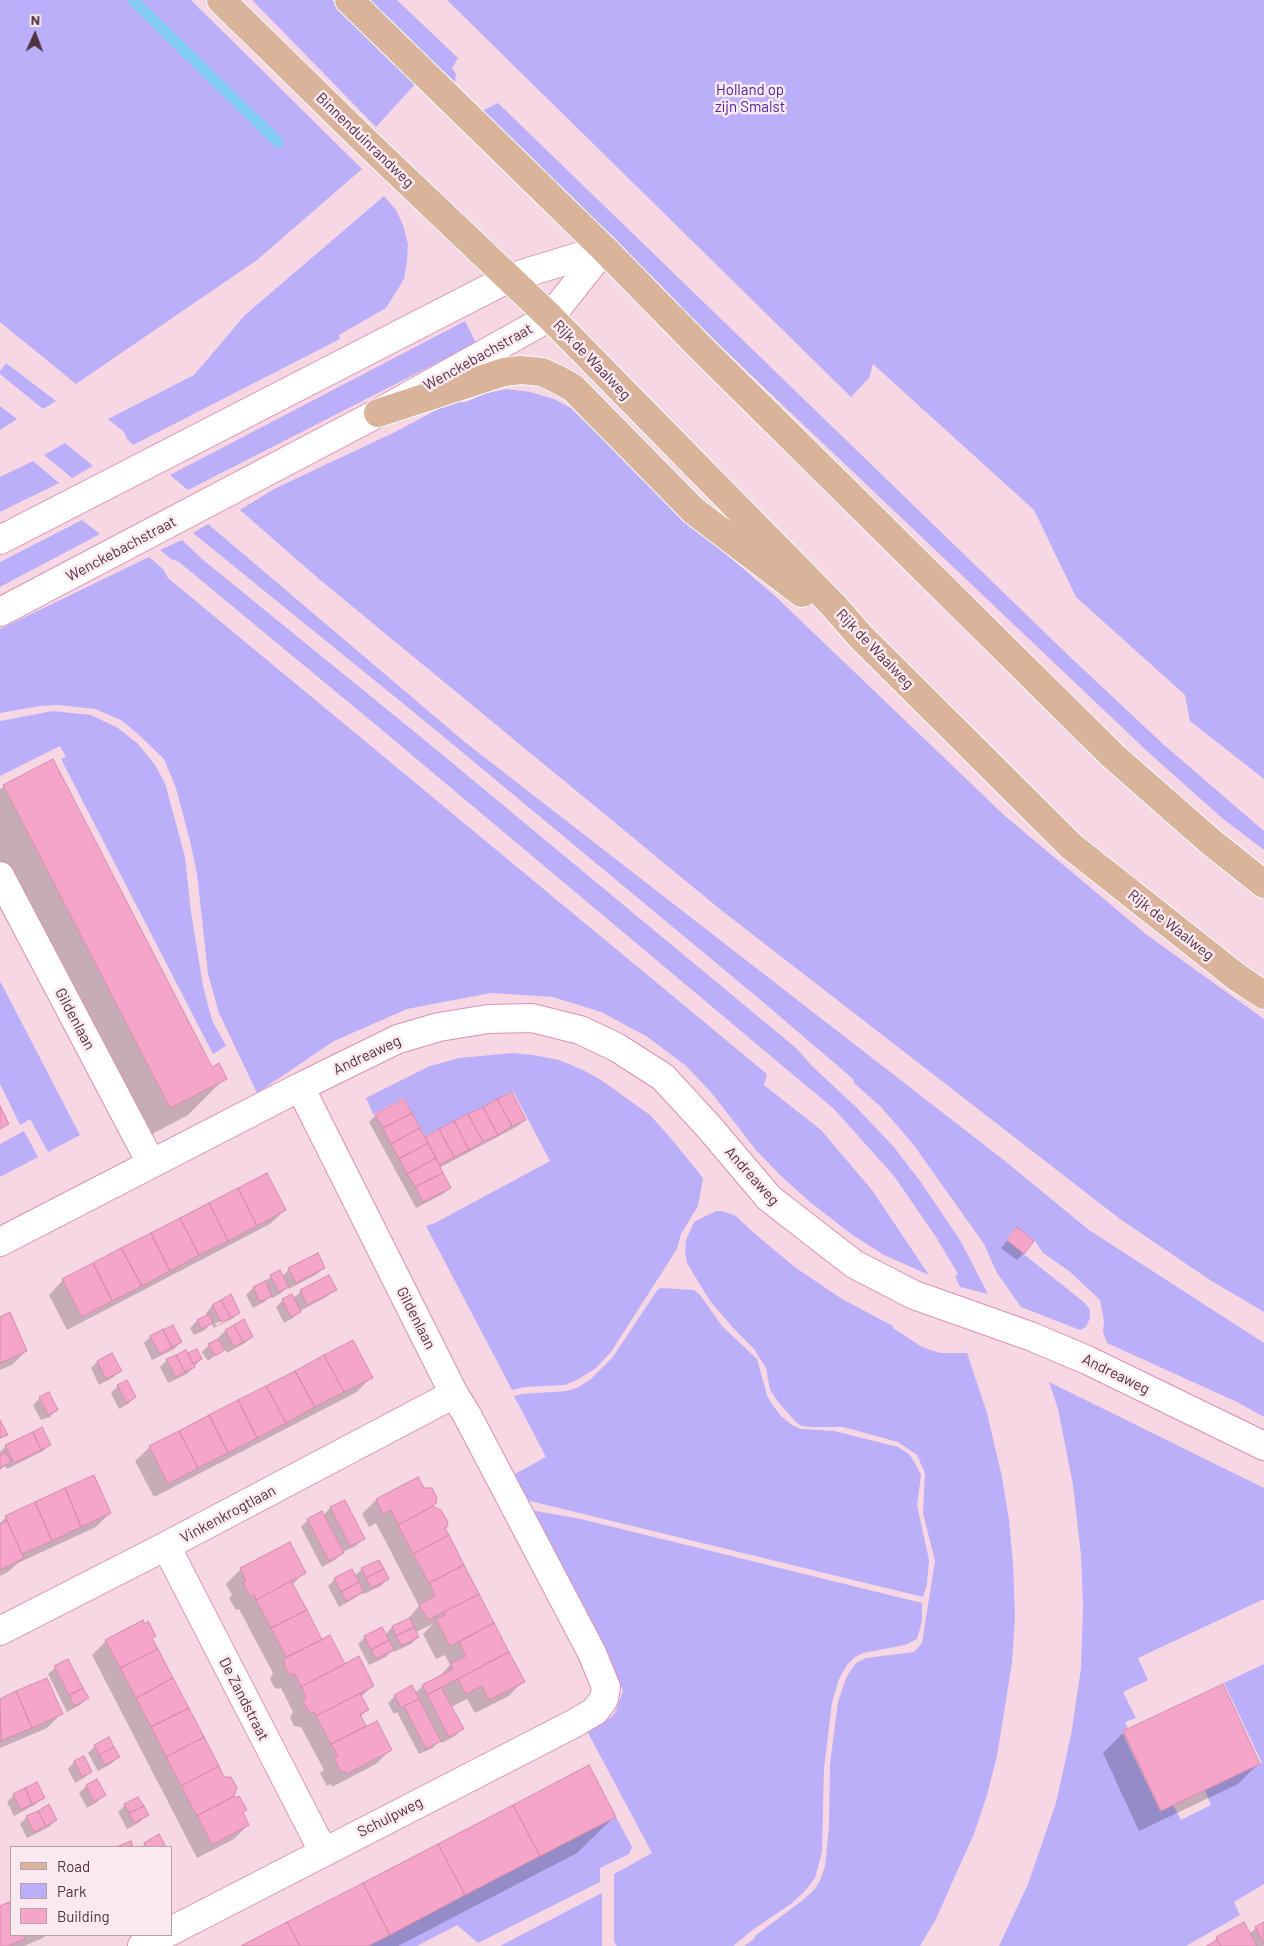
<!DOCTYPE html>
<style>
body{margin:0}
#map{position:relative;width:1264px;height:1946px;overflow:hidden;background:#f8d7e4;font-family:Barlow,sans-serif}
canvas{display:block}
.legend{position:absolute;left:10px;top:1846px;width:162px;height:90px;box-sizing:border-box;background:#fae9f0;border:1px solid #b6a0aa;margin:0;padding:6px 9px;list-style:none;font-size:15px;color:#513240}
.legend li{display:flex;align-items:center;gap:10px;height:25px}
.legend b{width:25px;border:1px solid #b6a0aa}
.north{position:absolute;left:10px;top:10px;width:50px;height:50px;-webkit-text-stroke:4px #fae9f0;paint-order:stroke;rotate:2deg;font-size:14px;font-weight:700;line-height:20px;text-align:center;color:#513240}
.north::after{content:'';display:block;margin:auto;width:18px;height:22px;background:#513240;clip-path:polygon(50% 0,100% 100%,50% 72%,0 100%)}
</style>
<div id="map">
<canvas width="1264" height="1946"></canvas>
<ul class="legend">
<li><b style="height:6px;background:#dab39b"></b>Road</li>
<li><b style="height:14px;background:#bbaff9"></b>Park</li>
<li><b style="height:14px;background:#f4a5c9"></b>Building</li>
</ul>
<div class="north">N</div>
</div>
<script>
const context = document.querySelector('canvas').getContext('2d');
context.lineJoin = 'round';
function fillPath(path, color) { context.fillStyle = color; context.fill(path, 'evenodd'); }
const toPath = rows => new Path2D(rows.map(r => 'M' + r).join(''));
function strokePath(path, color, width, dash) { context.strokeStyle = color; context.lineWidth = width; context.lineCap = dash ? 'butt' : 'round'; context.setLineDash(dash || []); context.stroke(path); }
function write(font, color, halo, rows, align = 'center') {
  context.font = font + ' Barlow,sans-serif'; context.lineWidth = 5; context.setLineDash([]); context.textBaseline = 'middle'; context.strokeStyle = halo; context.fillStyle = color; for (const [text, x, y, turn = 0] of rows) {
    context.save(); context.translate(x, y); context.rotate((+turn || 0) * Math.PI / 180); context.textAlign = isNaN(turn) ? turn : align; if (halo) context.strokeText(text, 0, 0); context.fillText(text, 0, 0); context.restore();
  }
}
fillPath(toPath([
 [0,0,191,0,362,169,257,260,76,384,0,322],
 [252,0,332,0,419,80,376,127],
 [365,0,397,0,458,58,452,68,456,74,455,82],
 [447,0,1264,0,1264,779,1190,721,1185,695,1076,597,1034,510,873,364,869,378,851,397],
 [498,103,1067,654,1163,744,1264,831,1264,850,1222,818,1148,752,730,355,482,111],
 [384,196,396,210,403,225,408,244,407,261,404,279,386,308,339,335,340,339,133,445,127,439,124,432,108,419,194,375,245,315],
 [465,321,476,343,188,490,170,475],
 [6,363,56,401,43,409,0,374,0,371],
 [506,389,530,392,554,399,571,408,683,517,775,596,1005,816,1147,935,1264,1019,1264,1312,1210,1280,1120,1219,721,910,319,579,240,510,274,489,395,432,459,398,463,403,487,393],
 [0,406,17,419,0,430],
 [65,443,93,466,72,478,44,455],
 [33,461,59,483,0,512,0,477],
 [82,520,100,534,0,587,0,562],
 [208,524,466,743,1005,1161,1089,1230,1264,1343,1264,1417,1237,1402,1107,1343,1103,1332,1104,1321,1100,1300,1069,1271,1043,1253,1035,1241,1016,1227,1006,1240,1085,1303,1090,1310,1090,1318,1086,1327,1080,1330,1021,1307,997,1273,984,1244,913,1144,881,1107,855,1084,852,1078,763,1002,432,727,193,533],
 [182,540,202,559,427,742,796,1048,812,1066,856,1107,893,1146,920,1181,960,1240,988,1294,960,1287,955,1276,958,1274,936,1237,894,1176,834,1109,376,725,179,562,171,559,160,550],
 [149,557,163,569,168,578,767,1074,764,1085,821,1130,872,1190,929,1275,884,1255,851,1234,810,1202,781,1176,756,1150,710,1091,685,1065,646,1036,601,1012,553,997,491,993,407,1009,334,1041,257,1093,219,1013,208,974,197,874,190,841,176,788,164,759,139,735,121,720,95,709,59,705,40,706,0,713,0,629],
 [53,711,91,715,118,728,138,744,155,765,165,783,185,857,191,912,203,986,212,1020,226,1046,213,1054,61,759,66,757,60,746,0,776,0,721],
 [0,981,80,1135,48,1152,30,1119,20,1125,0,1084],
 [513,1053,533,1055,559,1060,583,1070,601,1080,650,1115,669,1136,703,1178,698,1206,681,1234,677,1249,611,1352,596,1368,577,1380,565,1385,525,1387,512,1390,426,1226,435,1223,550,1161,513,1091,425,1136,404,1098,373,1114,366,1098,430,1066,459,1058],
 [24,1131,38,1157,0,1177,0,1144],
 [716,1211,722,1211,736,1216,754,1233,796,1268,842,1299,893,1326,893,1328,922,1347,940,1353,967,1353,987,1413,1002,1477,1009,1520,1013,1563,1015,1618,1012,1663,997,1756,987,1795,974,1834,955,1876,936,1919,920,1946,744,1946,753,1940,756,1935,803,1900,815,1889,821,1878,825,1866,829,1827,830,1764,838,1702,842,1690,847,1676,856,1663,866,1658,914,1652,922,1643,935,1561,923,1513,925,1473,917,1455,898,1442,843,1427,812,1427,802,1426,796,1422,778,1402,770,1390,766,1368,754,1349,735,1330,711,1302,702,1288,687,1263,685,1251,686,1240,694,1222],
 [662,1288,694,1290,700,1295,722,1326,757,1359,767,1395,771,1403,781,1416,792,1425,801,1429,834,1431,898,1447,909,1454,915,1463,921,1475,917,1505,929,1560,927,1584,923,1597,526,1500,513,1475,546,1457,514,1396,522,1394,567,1391,577,1388,591,1379,612,1358,658,1289],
 [1049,1382,1264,1488,1264,1599,1138,1658,1148,1680,1123,1692,1136,1718,1125,1722,1128,1729,1122,1732,1160,1811,1173,1805,1181,1820,1211,1805,1205,1790,1262,1763,1224,1683,1264,1664,1264,1884,1234,1902,1240,1915,1186,1946,999,1946,1028,1884,1056,1803,1071,1735,1081,1668,1083,1605,1081,1555,1073,1485,1058,1409],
 [530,1510,581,1519,922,1603,922,1621,917,1639,905,1645,863,1653,855,1657,847,1665,839,1679,832,1703,824,1768,822,1852,815,1878,804,1892,792,1903,754,1929,733,1946,617,1946,614,1942,614,1874,652,1853,587,1731,610,1718,615,1713,623,1691,617,1676],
 [616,1817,632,1847,629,1854,600,1868,600,1882,478,1943,457,1925,417,1946,366,1946],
 [602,1893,602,1946,500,1946]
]), '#bbaff9');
fillPath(toPath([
 [53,761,212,1068,225,1078,188,1115,133,1144,0,887,0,789],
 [512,1093,525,1119,518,1126,439,1168,450,1188,443,1194,416,1208,369,1122,376,1115,424,1139],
 [285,1210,270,1224,67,1330,49,1295,63,1280],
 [1017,1229,1023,1254,1017,1260,1001,1248],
 [324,1268,317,1274,289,1289,288,1286,280,1294,272,1298,271,1296,264,1302,253,1308,246,1295,253,1288,279,1272,282,1277,289,1269],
 [329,1277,335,1289,328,1296,300,1311,293,1318,284,1323,276,1307,283,1300,293,1299,301,1291],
 [230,1296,239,1312,232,1319,214,1328,211,1323,205,1330,194,1335,190,1328,197,1321,207,1316,206,1313,212,1306],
 [232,1315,232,1318,216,1326,215,1324],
 [0,1318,26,1351,12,1365,0,1370],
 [243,1321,251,1337,245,1343,227,1353,224,1348,208,1361,202,1352,209,1345,219,1339,218,1338,225,1331],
 [150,1337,181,1342,174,1349,152,1360,144,1343],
 [196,1351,201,1359,187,1374,168,1383,160,1367,167,1360,187,1355],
 [97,1362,120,1370,114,1377,99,1385,91,1368],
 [371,1377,357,1392,154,1497,135,1461,150,1447],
 [118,1386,135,1397,128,1404,119,1409,111,1393],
 [40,1398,56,1410,50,1417,41,1420,33,1405],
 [50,1444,43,1451,7,1469,5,1466,0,1470,0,1452,6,1446],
 [418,1479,523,1681,509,1696,475,1713,467,1699,451,1707,462,1729,455,1736,442,1743,440,1740,433,1748,419,1754,397,1712,394,1714,388,1703,395,1696,415,1693,423,1686,437,1679,450,1665,445,1655,436,1659,423,1634,433,1624,416,1632,418,1637,411,1644,394,1652,393,1649,386,1657,369,1665,358,1644,365,1637,385,1635,392,1627,406,1621,419,1606,376,1523,369,1527,362,1514,376,1500],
 [344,1501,363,1539,356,1546,343,1552,335,1560,322,1567,301,1527,308,1520,323,1516,330,1508],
 [110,1513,96,1527,18,1563,8,1572,0,1576,0,1523,6,1517],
 [290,1544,304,1573,292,1585,321,1641,344,1665,373,1685,361,1697,367,1710,360,1717,365,1727,390,1750,376,1764,332,1787,331,1784,327,1786,320,1773,324,1770,301,1727,294,1726,290,1717,293,1712,281,1688,277,1689,274,1687,270,1679,273,1673,239,1609,236,1610,229,1598,232,1595,226,1584,240,1570],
 [362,1569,387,1579,381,1586,364,1594,362,1591,355,1598,339,1607,328,1586,335,1579,354,1577],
 [144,1626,248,1825,234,1839,197,1858,92,1655,106,1641],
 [55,1668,87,1698,80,1705,67,1712,48,1674],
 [46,1679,61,1714,47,1728,0,1748,0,1700],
 [1124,1732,1259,1763,1238,1784,1139,1831,1103,1753],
 [95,1746,118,1757,111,1764,98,1771,88,1753],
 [84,1757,91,1771,84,1778,75,1783,68,1769,74,1762],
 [97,1781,104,1795,97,1802,87,1808,79,1793,86,1786],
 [14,1795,43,1797,36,1804,14,1816,7,1802],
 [125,1805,147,1815,140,1822,127,1829,118,1812],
 [49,1806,56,1820,49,1827,27,1838,20,1824,27,1817],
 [614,1817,577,1853,398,1946,244,1946],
 [158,1836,164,1847,141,1847,145,1844],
 [11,1902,11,1935,46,1935,43,1938,24,1946,0,1946,0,1907],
 [1264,1923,1264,1946,1209,1946,1217,1938,1243,1924,1249,1934,1256,1928]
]), '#0003');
strokePath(toPath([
 [133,0,278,142]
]), '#85cef3', 11);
const building = toPath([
 [53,759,212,1067,219,1063,227,1079,170,1108,3,785,53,759],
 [512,1092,526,1120,512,1126,497,1099,512,1092],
 [404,1099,412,1113,383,1128,375,1114,404,1099],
 [497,1099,512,1126,498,1135,483,1107,497,1099],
 [0,1106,9,1124,0,1129,0,1106],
 [483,1107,498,1135,483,1142,468,1114,483,1107],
 [412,1113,420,1128,391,1144,383,1128,412,1113],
 [468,1114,483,1142,469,1150,454,1121,468,1114],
 [454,1121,469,1150,454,1157,439,1129,454,1121],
 [420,1128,428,1143,399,1159,391,1144,420,1128],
 [439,1129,454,1157,439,1165,425,1137,439,1129],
 [428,1143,436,1158,407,1174,399,1159,428,1143],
 [436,1158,443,1173,415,1187,407,1174,436,1158],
 [267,1173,286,1210,257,1226,238,1188,267,1173],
 [443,1173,451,1188,423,1202,415,1187,443,1173],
 [238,1188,257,1226,228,1241,209,1203,238,1188],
 [209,1203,228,1241,199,1255,180,1218,209,1203],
 [180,1218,199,1255,170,1271,151,1233,180,1218],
 [1017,1227,1034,1241,1024,1254,1007,1240,1017,1227],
 [151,1233,170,1271,142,1286,121,1248,151,1233],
 [121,1248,142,1286,112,1301,93,1263,121,1248],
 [318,1253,325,1268,296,1283,288,1268,318,1253],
 [93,1263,112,1301,82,1317,62,1279,93,1263],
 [280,1270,289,1287,279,1292,270,1275,280,1270],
 [329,1275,337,1290,307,1305,300,1290,329,1275],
 [265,1281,272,1296,260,1302,253,1287,265,1281],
 [231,1294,240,1313,231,1318,221,1300,231,1294],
 [292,1294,301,1312,291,1317,282,1299,292,1294],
 [221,1300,231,1318,221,1322,212,1305,221,1300],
 [10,1312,27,1351,0,1363,0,1317,10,1312],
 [209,1314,213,1323,201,1329,197,1320,209,1314],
 [244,1319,253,1337,243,1342,234,1325,244,1319],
 [173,1325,182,1342,172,1347,163,1330,173,1325],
 [234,1325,243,1342,234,1347,225,1330,234,1325],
 [163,1329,172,1347,160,1354,150,1336,163,1329],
 [218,1339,225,1350,215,1356,208,1344,218,1339],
 [353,1340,373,1378,344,1392,324,1355,353,1340],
 [197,1349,202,1359,193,1364,188,1353,197,1349],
 [186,1350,195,1367,185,1372,176,1355,186,1350],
 [112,1353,122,1371,106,1379,97,1361,112,1353],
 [176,1355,185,1372,176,1377,166,1359,176,1355],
 [324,1355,344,1392,315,1407,295,1371,324,1355],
 [295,1371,315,1407,286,1423,266,1386,295,1371],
 [127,1380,136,1397,127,1403,117,1385,127,1380],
 [266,1386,286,1423,257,1438,238,1400,266,1386],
 [49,1392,58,1410,48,1415,39,1397,49,1392],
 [238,1400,257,1438,228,1453,209,1415,238,1400],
 [209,1415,228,1453,198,1468,179,1431,209,1415],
 [0,1420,8,1435,0,1438,0,1420],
 [42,1427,51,1445,41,1450,33,1432,42,1427],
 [179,1431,198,1468,168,1484,149,1446,179,1431],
 [33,1432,41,1450,14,1463,5,1445,33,1432],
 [6,1452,11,1462,0,1468,0,1455,6,1452],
 [94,1475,111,1513,81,1527,65,1488,94,1475],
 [418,1477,424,1488,432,1488,437,1498,436,1503,433,1506,398,1525,391,1510,383,1514,376,1499,418,1477],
 [65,1488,81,1527,52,1541,35,1502,65,1488],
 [345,1500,365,1539,350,1546,330,1507,345,1500],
 [35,1502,52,1541,22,1554,5,1516,35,1502],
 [433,1506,441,1510,448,1522,447,1527,445,1528,449,1535,413,1554,398,1525,433,1506],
 [322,1511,344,1553,329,1561,307,1519,322,1511],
 [7,1521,24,1558,0,1570,0,1524,7,1521],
 [449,1535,464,1565,429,1583,413,1554,449,1535],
 [290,1542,306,1573,256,1600,254,1595,250,1597,243,1583,246,1581,240,1568,290,1542],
 [379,1560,384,1569,366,1578,361,1568,379,1560],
 [464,1565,479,1594,428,1620,419,1605,435,1596,429,1583,464,1565],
 [352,1569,359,1582,341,1592,334,1578,352,1569],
 [384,1569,389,1579,371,1588,366,1578,384,1569],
 [291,1581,307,1610,271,1628,256,1600,291,1581],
 [359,1582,364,1592,346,1601,341,1592,359,1582],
 [479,1594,494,1623,450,1646,436,1619,445,1615,444,1612,479,1594],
 [307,1610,322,1640,286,1657,271,1628,307,1610],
 [410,1618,414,1627,396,1636,392,1626,410,1618],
 [143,1620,145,1624,148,1621,156,1636,152,1638,158,1649,120,1668,105,1640,143,1620],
 [494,1623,509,1652,427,1695,422,1685,453,1669,450,1664,466,1656,459,1642,494,1623],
 [382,1627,389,1640,371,1650,364,1636,382,1627],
 [414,1627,419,1637,402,1646,396,1636,414,1627],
 [330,1635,345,1664,301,1687,295,1674,292,1675,288,1673,284,1664,284,1659,330,1635],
 [389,1640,394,1650,376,1659,371,1650,389,1640],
 [158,1649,173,1678,136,1698,120,1668,158,1649],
 [509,1652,525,1682,489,1700,482,1686,466,1694,458,1679,509,1652],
 [359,1656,374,1686,316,1716,315,1713,309,1712,303,1702,306,1697,301,1687,359,1656],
 [68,1659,83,1688,69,1695,54,1666,68,1659],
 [47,1678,63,1714,32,1728,16,1691,47,1678],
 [173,1678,189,1708,151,1727,136,1698,173,1678],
 [1223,1684,1260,1764,1161,1811,1123,1731,1223,1684],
 [412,1685,419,1699,401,1708,394,1695,412,1685],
 [441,1687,464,1729,449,1737,427,1695,441,1687],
 [83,1688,89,1698,74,1706,69,1695,83,1688],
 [16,1691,32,1728,1,1741,0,1699,16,1691],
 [360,1693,369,1710,360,1714,366,1726,331,1744,316,1716,360,1693],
 [419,1699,441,1741,426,1749,404,1706,419,1699],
 [189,1708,204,1737,166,1757,151,1727,189,1708],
 [377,1721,392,1750,347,1774,345,1771,341,1772,334,1758,338,1756,331,1744,377,1721],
 [109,1737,114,1747,99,1755,94,1745,109,1737],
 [204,1737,219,1766,181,1786,166,1757,204,1737],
 [114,1747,120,1757,105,1765,99,1755,114,1747],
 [84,1756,92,1772,82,1777,74,1761,84,1756],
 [589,1765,616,1817,540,1856,513,1805,589,1765],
 [219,1766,224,1777,231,1777,237,1788,235,1793,234,1796,197,1816,181,1786,219,1766],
 [97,1779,106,1795,94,1802,86,1785,97,1779],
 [37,1782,45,1798,32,1804,25,1788,37,1782],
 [25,1788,32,1804,21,1810,13,1794,25,1788],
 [234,1796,235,1798,239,1796,247,1810,243,1812,249,1825,212,1845,197,1816,234,1796],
 [138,1797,144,1806,129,1813,124,1804,138,1797],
 [49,1804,57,1820,46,1826,38,1811,49,1804],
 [513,1805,540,1856,465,1895,438,1844,513,1805],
 [144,1806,149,1815,134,1823,129,1813,144,1806],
 [38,1811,46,1826,34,1832,26,1816,38,1811],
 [159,1834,166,1847,146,1847,144,1843,159,1834],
 [131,1841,133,1847,116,1847,131,1841],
 [438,1844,465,1895,390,1935,363,1883,438,1844],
 [363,1883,390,1935,368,1946,300,1946,287,1922,363,1883],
 [9,1902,11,1908,11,1935,23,1935,25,1939,8,1946,0,1946,0,1906,9,1902],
 [287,1922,300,1946,241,1946,287,1922],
 [1244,1922,1257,1946,1221,1946,1216,1937,1244,1922],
 [1264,1922,1264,1944,1255,1927,1264,1922],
 [1217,1940,1221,1946,1206,1946,1217,1940]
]);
fillPath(building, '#f4a5c9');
strokePath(building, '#d78bae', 1);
const minor = toPath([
 [0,876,151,1163],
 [300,1087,398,1039,439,1027,488,1019,532,1018,580,1030,616,1047,663,1077,709,1127,769,1198,854,1264,914,1295,1030,1336,1087,1360,1264,1446],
 [0,1242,300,1087,454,1394,467,1415,592,1653,606,1687,604,1699,595,1711,575,1723,171,1931],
 [166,1546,323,1851],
 [0,1631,166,1546,454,1394],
 [142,1946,164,1935]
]);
const tertiary = toPath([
 [0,540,509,278,604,249],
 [0,612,378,413,550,317,604,249]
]);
const primary = toPath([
 [221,0,366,142,550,317,833,605,861,637,1071,846,1238,978,1264,995],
 [349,0,604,249,702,349,1113,756,1211,842,1264,884],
 [378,413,504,372,521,370,542,372,559,380,573,388,694,511,802,593]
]);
strokePath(minor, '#dd90b3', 30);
strokePath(tertiary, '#dd90b3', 30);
strokePath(primary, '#fff', 30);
strokePath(minor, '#fff', 28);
strokePath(tertiary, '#fff', 28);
strokePath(primary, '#dab39b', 28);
write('15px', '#4e279f', '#fae9f0', [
 ["Holland op",750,90],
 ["zijn Smalst",750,107]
]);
write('15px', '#513240', '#fae9f0', [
 ["Binnenduinrandweg",365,140,44],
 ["Wenckebachstraat",478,357,-29],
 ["Rijk de Waalweg",592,360,46],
 ["Wenckebachstraat",121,549,-28],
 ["Rijk de Waalweg",875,649,46],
 ["Rijk de Waalweg",1171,925,38],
 ["Gildenlaan",75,1019,62],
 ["Andreaweg",367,1055,-25],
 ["Andreaweg",752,1176,48],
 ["Gildenlaan",416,1318,63],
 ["Andreaweg",1116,1374,26],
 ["Vinkenkrogtlaan",228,1514,-28],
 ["De Zandstraat",244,1699,63],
 ["Schulpweg",390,1817,-27]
]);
</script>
